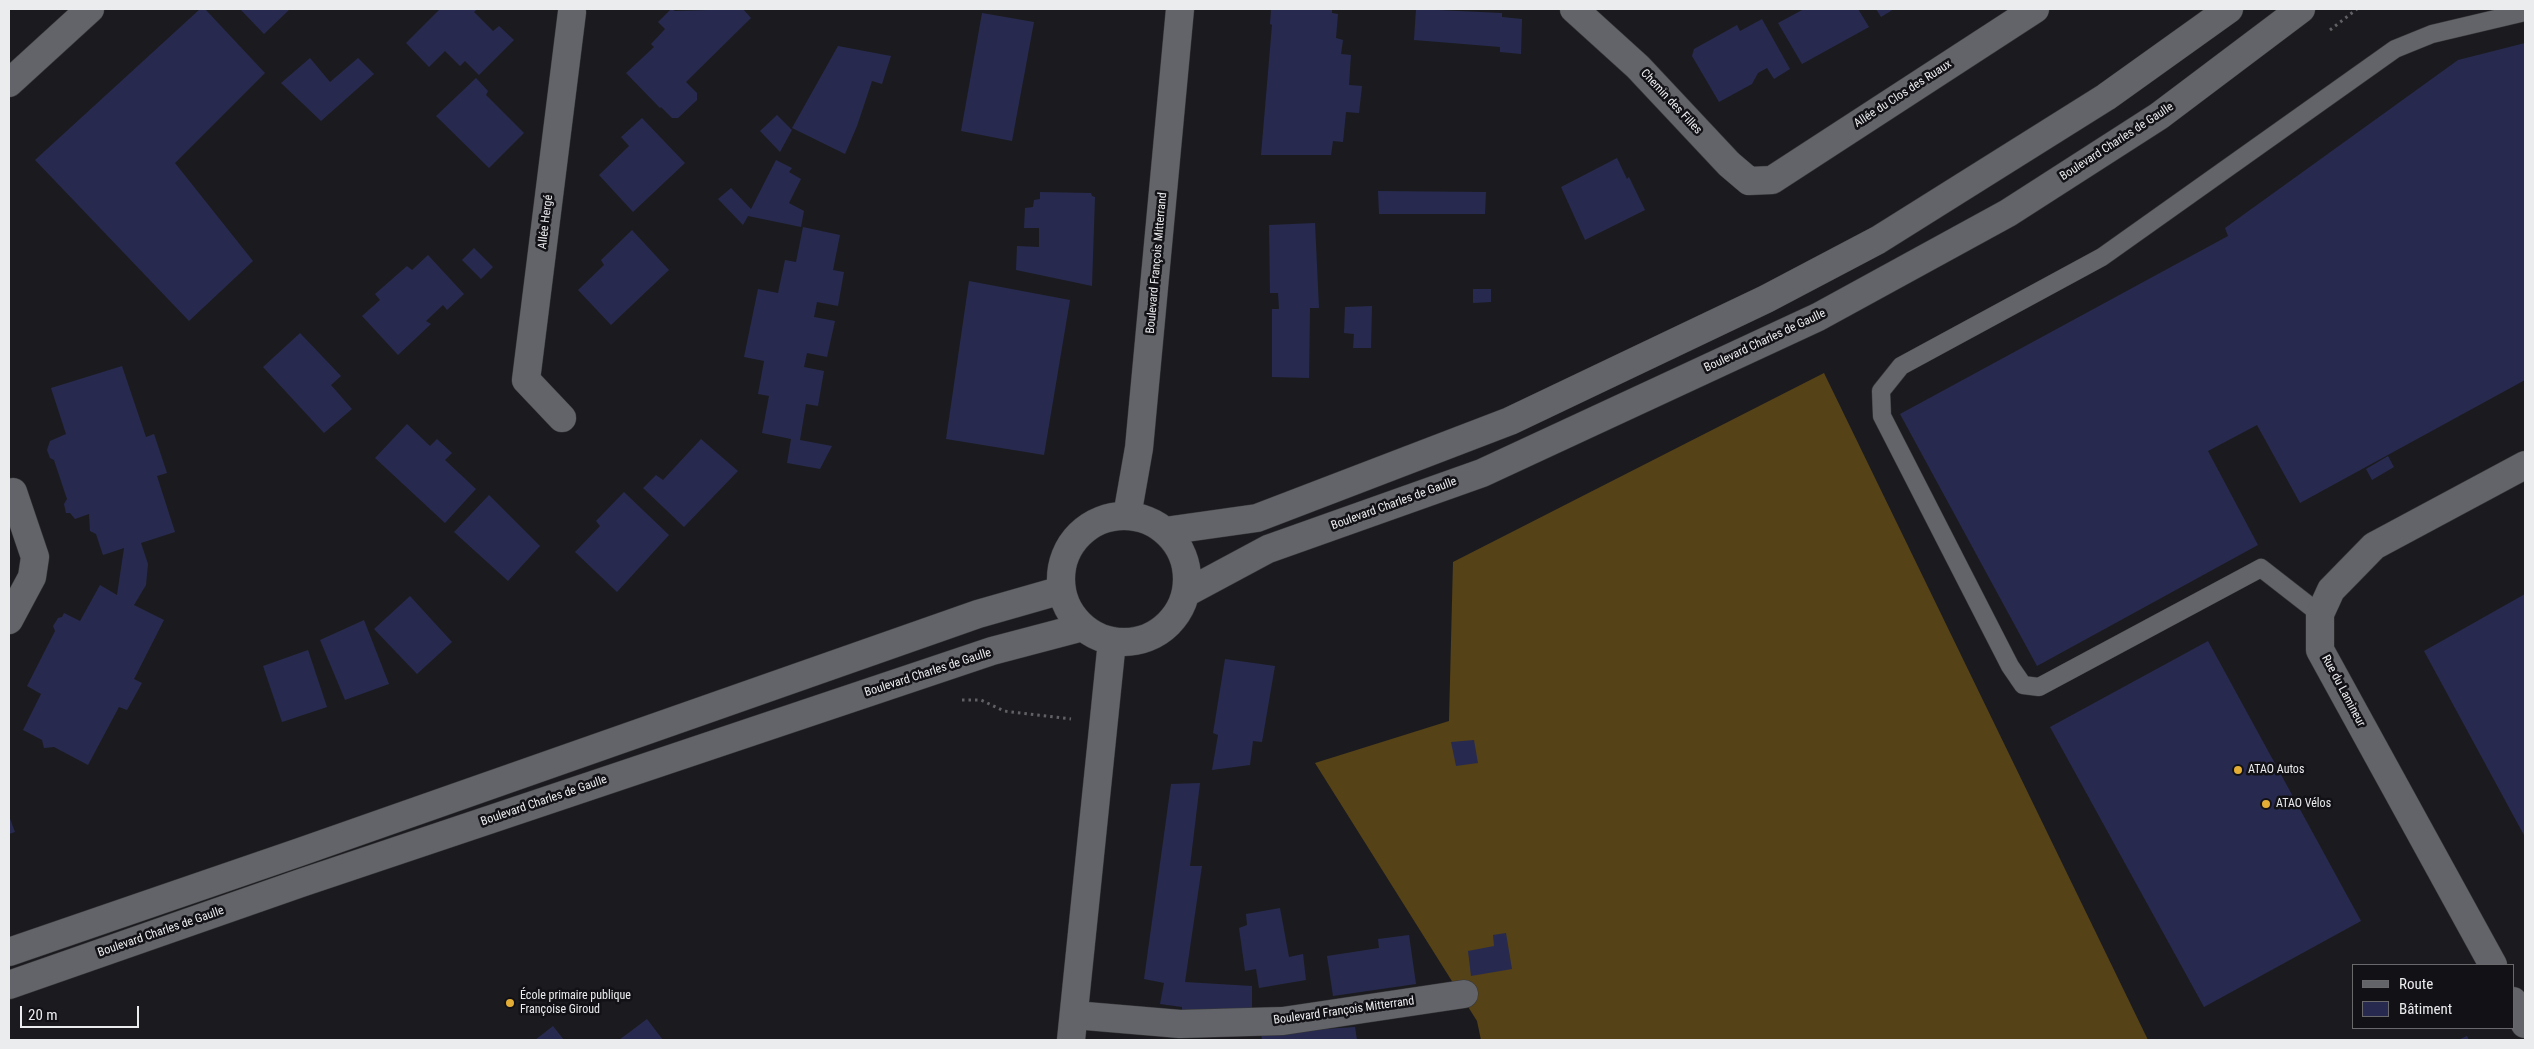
<!DOCTYPE html>
<meta charset="utf-8">
<style>
body{margin:0}
#map{position:relative;width:2534px;height:1049px;overflow:hidden;background:#1b1b1f;font-family:"Roboto Condensed",sans-serif}
canvas{display:block}
.frame{position:absolute;inset:0;border:10px solid #ebecee;pointer-events:none}
.legend{position:absolute;left:2352px;top:964px;width:162px;height:65px;box-sizing:border-box;background:#121216;border:1px solid #69696c;margin:0;padding:6px 9px;list-style:none;font-size:15px;color:#ebecee}
.legend li{display:flex;align-items:center;gap:10px;height:25px}
.legend b{width:25px;border:1px solid #69696c}
.scale{position:absolute;left:20px;top:1006px;width:119px;height:22px;box-sizing:border-box;border:2px solid #ebecee;border-top:0;padding-left:6px;font-size:15px;line-height:18px;white-space:nowrap;color:#ebecee;-webkit-text-stroke:4px #121216;paint-order:stroke}
</style>
<div id="map">
<canvas width="2534" height="1049"></canvas>
<div class="frame"></div>
<ul class="legend">
<li><b style="height:6px;background:#636469"></b>Route</li>
<li><b style="height:14px;background:#272a4e"></b>Bâtiment</li>
</ul>
<div class="scale">20 m</div>
</div>
<script>
const context = document.querySelector('canvas').getContext('2d');
context.lineJoin = 'round';
function fillPath(path, color) { context.fillStyle = color; context.fill(path, 'evenodd'); }
const toPath = rows => new Path2D(rows.map(r => 'M' + r).join(''));
function strokePath(path, color, width, dash) { context.strokeStyle = color; context.lineWidth = width; context.lineCap = dash ? 'butt' : 'round'; context.setLineDash(dash || []); context.stroke(path); }
function write(font, color, halo, rows, align = 'center') {
  context.font = font + ' "Roboto Condensed",sans-serif'; context.lineWidth = 5; context.setLineDash([]); context.textBaseline = 'middle'; context.strokeStyle = halo; context.fillStyle = color; for (const [text, x, y, turn = 0] of rows) {
    context.save(); context.translate(x, y); context.rotate((+turn || 0) * Math.PI / 180); context.textAlign = isNaN(turn) ? turn : align; if (halo) context.strokeText(text, 0, 0); context.fillText(text, 0, 0); context.restore();
  }
}
fillPath(toPath([
 [1824,373,2148,1040,1481,1040,1477,1021,1315,763,1449,721,1453,562]
]), '#564217');
fillPath(toPath([
 [200,9,205,9,265,73,175,163,253,261,189,321,35,160],
 [240,9,290,9,264,34],
 [440,9,477,9,474,12,493,31,499,26,514,40,479,75,465,61,460,66,445,51,429,67,406,43],
 [671,9,675,11,743,9,751,18,686,82,697,93,697,100,678,118,672,118,661,107,660,108,626,73,654,47,651,44,665,29,658,22],
 [1271,9,1332,9,1332,13,1338,14,1336,38,1343,40,1341,54,1351,55,1349,85,1362,86,1359,113,1346,112,1343,142,1333,141,1331,155,1261,155,1272,25,1270,24],
 [1416,9,1502,13,1502,17,1522,19,1521,54,1500,52,1500,47,1414,40],
 [1804,9,1858,9,1869,27,1802,64,1778,23],
 [1876,9,1894,9,1881,17],
 [982,13,1034,22,1012,141,961,131],
 [1762,19,1790,69,1774,79,1767,68,1758,73,1752,84,1719,102,1692,56,1694,49,1737,25,1740,31],
 [2525,43,2525,380,2300,503,2257,425,2208,451,2258,545,2037,666,1900,414,2228,236,2225,228,2458,60],
 [838,46,891,56,882,84,872,81,857,126,845,154,792,128],
 [310,58,330,82,358,58,374,74,321,121,281,83],
 [476,78,488,91,486,95,524,133,489,168,436,116],
 [777,115,792,130,780,152,760,131],
 [642,118,685,163,633,212,599,175,629,146,621,137],
 [1617,158,1627,179,1629,177,1645,210,1585,240,1561,187],
 [776,160,792,168,789,172,801,179,789,203,804,211,801,227,748,216,743,225,718,199,731,188,751,209],
 [1378,191,1486,192,1485,214,1379,214],
 [1040,192,1091,193,1092,196,1095,197,1092,286,1016,270,1017,246,1039,247,1039,228,1024,228,1025,208,1033,207,1034,200,1040,199],
 [1315,223,1319,308,1310,308,1309,378,1272,377,1272,309,1279,309,1278,293,1270,293,1269,225],
 [803,227,840,235,833,270,844,272,838,306,817,302,814,317,835,321,827,357,807,353,804,367,824,371,818,406,806,404,800,440,832,446,820,469,787,463,791,439,762,433,769,396,758,394,764,361,744,357,758,289,778,293,785,260,796,262],
 [632,230,669,270,611,325,578,290,604,265,601,260],
 [474,248,493,267,481,279,462,260],
 [428,255,464,294,447,310,443,305,426,321,431,324,398,355,362,316,380,300,375,294,407,266,412,270],
 [969,281,1070,300,1044,455,946,439],
 [1473,289,1491,289,1491,302,1473,303],
 [1372,306,1371,348,1353,348,1354,334,1344,333,1345,307],
 [300,333,341,376,331,385,352,409,324,433,263,367],
 [122,366,146,437,154,434,167,473,157,476,175,532,141,543,148,564,146,585,134,605,164,620,134,679,142,683,127,710,119,707,88,765,54,747,44,748,42,740,23,730,41,694,27,686,55,631,53,626,58,618,62,617,64,613,80,621,100,585,117,595,124,548,103,555,96,534,90,531,89,514,75,519,70,513,66,513,64,504,67,499,54,460,50,458,47,450,50,441,66,434,51,388],
 [407,424,430,446,437,439,452,453,445,460,476,489,445,523,375,458],
 [701,439,738,471,684,527,643,488,656,475,663,480],
 [2388,456,2394,467,2372,480,2366,469],
 [624,492,669,535,617,592,575,552,600,526,596,521],
 [489,495,540,546,508,581,454,532],
 [2525,594,2525,837,2424,651],
 [410,596,452,642,417,674,374,629],
 [364,620,389,684,345,700,320,640],
 [2208,641,2361,921,2204,1007,2050,727],
 [308,650,327,707,282,722,263,666],
 [1225,659,1275,666,1262,742,1253,741,1250,765,1212,770,1218,735,1213,733],
 [1474,740,1478,763,1456,766,1451,742],
 [1200,783,1190,866,1202,866,1185,982,1252,986,1252,1011,1182,1012,1182,1007,1160,1004,1164,983,1144,979,1171,784],
 [9,816,15,832,9,834],
 [1280,908,1289,957,1303,954,1306,980,1259,988,1256,969,1245,971,1239,928,1247,925,1246,914],
 [1506,933,1512,969,1471,976,1468,951,1494,946,1493,935],
 [1409,935,1416,984,1333,996,1327,956,1379,948,1378,939],
 [647,1019,663,1040,619,1040],
 [553,1026,564,1040,535,1040],
 [1355,1027,1357,1040,1262,1040,1261,1033],
 [2467,1036,2469,1040,2458,1040]
]), '#272a4e');
const lane = toPath([
 [2320,614,2261,568,2039,687,2023,685,2010,666,1882,416,1881,391,1901,366,2102,257,2395,49,2432,34,2525,12]
]);
const street = toPath([
 [1574,9,1638,67,1729,164,1749,181,1772,180,2035,9],
 [9,83,90,9],
 [562,418,526,380,572,12],
 [9,493,13,492,35,557,32,577,9,620],
 [2493,965,2320,650,2320,614,2331,590,2374,546,2525,465],
 [2513,1001,2525,1024],
 [1074,1015,1180,1024,1283,1021,1464,994]
]);
const secondary = toPath([
 [1127,516,1139,448,1180,9],
 '1061 579a63 63 0 1 1 126 0a63 63 0 1 1-126 0Z',
 [1165,531,1257,518,1510,421,1766,299,1878,240,2106,97,2229,9],
 [1186,593,1268,549,1482,473,1818,317,2008,213,2159,116,2301,9],
 [9,952,300,852,978,614,1062,590],
 [9,985,301,883,992,651,1083,627],
 [1071,1040,1112,641]
]);
strokePath(lane, '#38393b', 19);
strokePath(street, '#38393b', 29);
strokePath(secondary, '#38393b', 29);
strokePath(toPath([
 [2330,30,2357,9],
 [962,700,981,700,1004,711,1071,719]
]), '#616164', 3, [2.5, 4]);
strokePath(lane, '#636469', 18);
strokePath(street, '#636469', 28);
strokePath(secondary, '#636469', 28);
for (const [x, y, r, color] of [
 [2238,770,5,"#e4ad35"],
 [2266,804,5,"#e4ad35"],
 [510,1003,5,"#e4ad35"]
]) { const dot = new Path2D(); dot.arc(x, y, r, 0, 2 * Math.PI); context.fillStyle = color; context.fill(dot); strokePath(dot, '#121216', 2); }
write('12px', '#ebecee', '#121216', [
 ["Allée du Clos des Ruaux",1903,94,-33],
 ["Chemin des Filles",1671,102,47],
 ["Boulevard Charles de Gaulle",2117,142,-33],
 ["Allée Hergé",546,222,-83],
 ["Boulevard François Mitterrand",1157,263,-85],
 ["Boulevard Charles de Gaulle",1765,341,-25],
 ["Boulevard Charles de Gaulle",1394,504,-20],
 ["Boulevard Charles de Gaulle",928,673,-18],
 ["Rue du Lamineur",2343,691,62],
 ["Boulevard Charles de Gaulle",544,801,-19],
 ["Boulevard Charles de Gaulle",161,932,-19],
 ["Boulevard François Mitterrand",1344,1011,-8]
]);
write('12px', '#ebecee', '#121216', [
 ["ATAO Autos",2248,770],
 ["ATAO Vélos",2276,804],
 ["École primaire publique",520,996],
 ["Françoise Giroud",520,1010]
], 'left');
</script>
